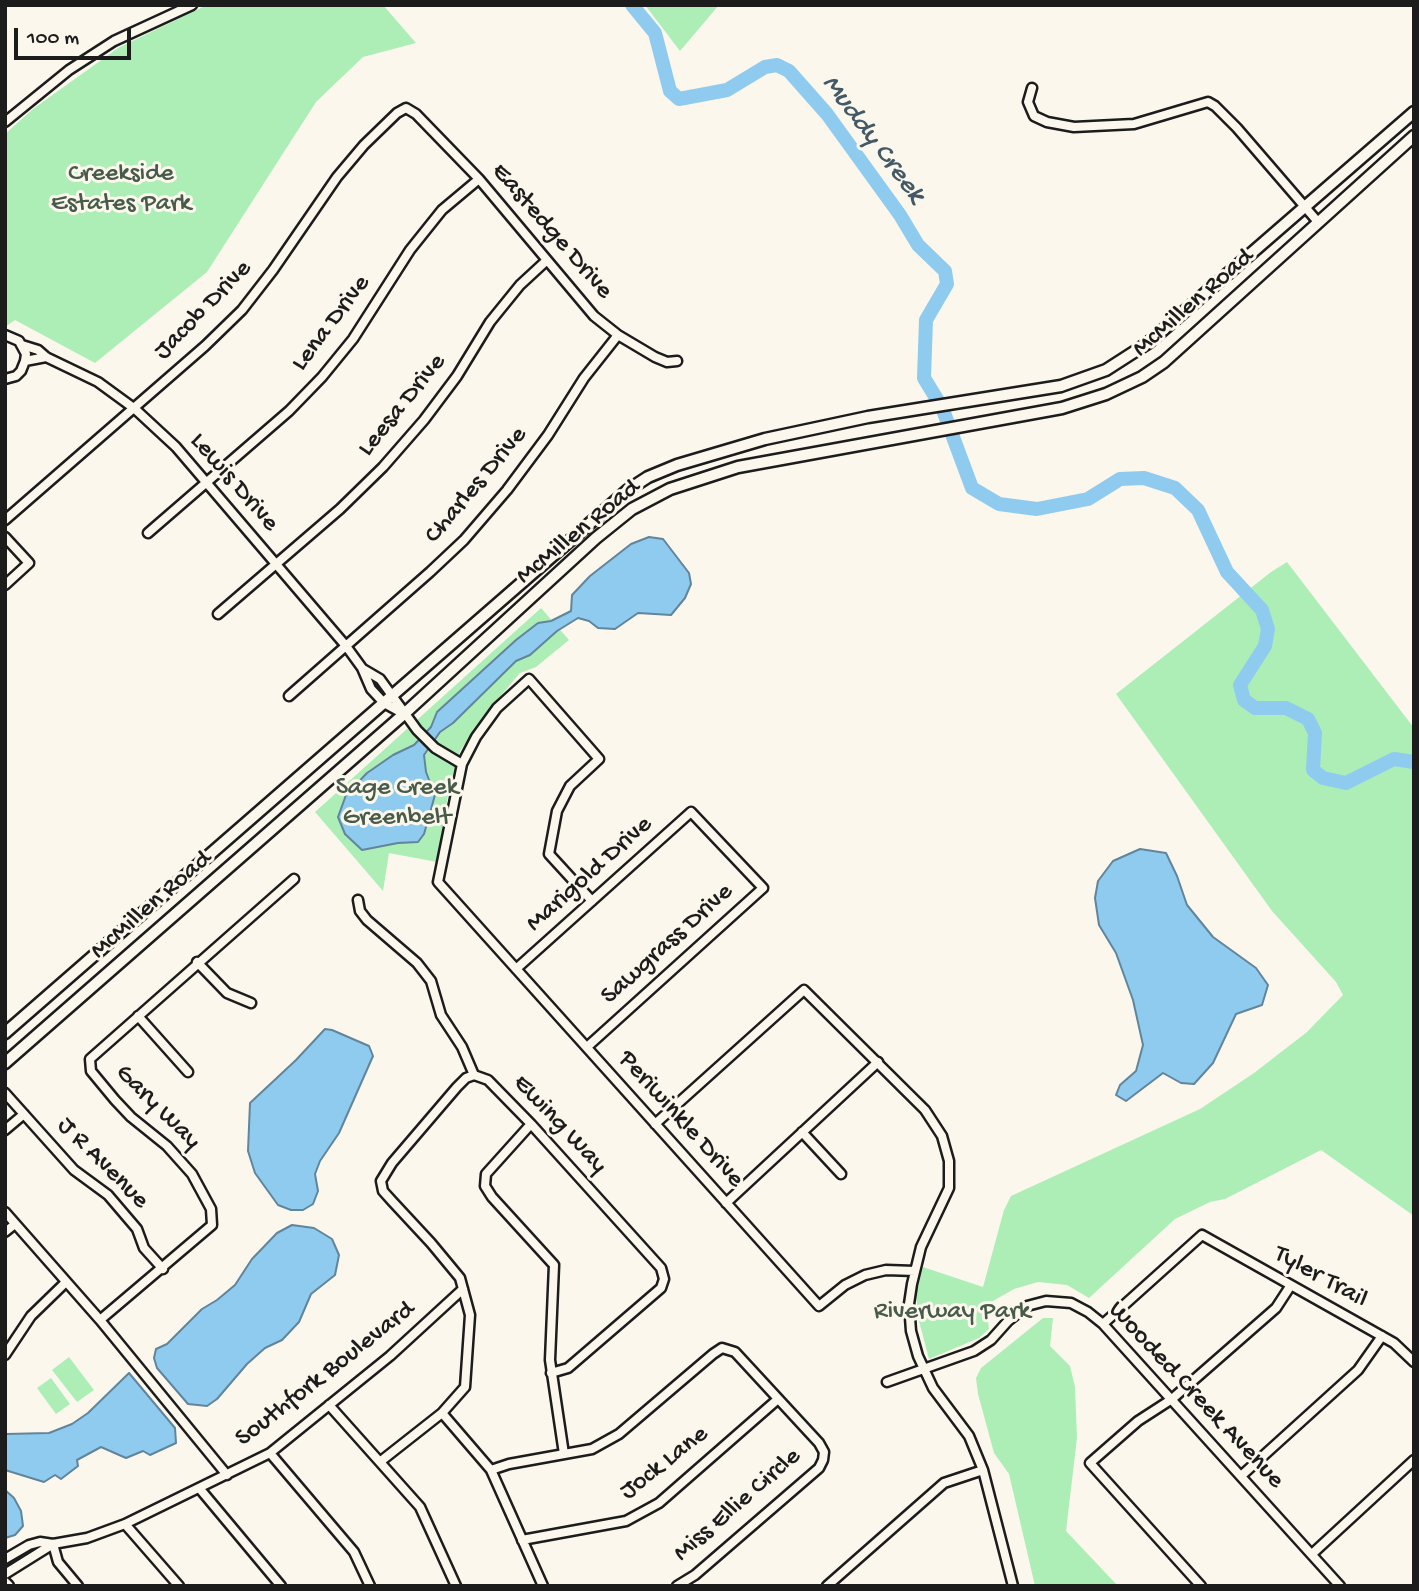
<!DOCTYPE html>
<style>
body{margin:0}
#map{position:relative;width:1419px;height:1591px;overflow:hidden;background:#fbf7ec;font-family:"Gochi Hand",sans-serif}
canvas{display:block}
.frame{position:absolute;inset:0;border:7px solid #1c1c1c;pointer-events:none}
.scale{position:absolute;left:14px;top:28px;width:117px;height:32px;box-sizing:border-box;border:4px solid #1c1c1c;border-top:0;padding-left:9px;font-size:21px;line-height:24px;white-space:nowrap;color:#1c1c1c;-webkit-text-stroke:5px #fbf7ec;paint-order:stroke}
</style>
<div id="map">
<canvas width="1419" height="1591"></canvas>
<div class="frame"></div>
<div class="scale">100 m</div>
</div>
<script>
const context = document.querySelector('canvas').getContext('2d');
context.lineJoin = 'round';
function fillPath(path, color) { context.fillStyle = color; context.fill(path, 'evenodd'); }
const toPath = rows => new Path2D(rows.map(r => 'M' + r).join(''));
function strokePath(path, color, width, dash) { context.strokeStyle = color; context.lineWidth = width; context.lineCap = dash ? 'butt' : 'round'; context.setLineDash(dash || []); context.stroke(path); }
function write(font, color, halo, rows, align = 'center') {
  context.font = font + ' "Gochi Hand",sans-serif'; context.lineWidth = 6; context.setLineDash([]); context.textBaseline = 'middle'; context.strokeStyle = halo; context.fillStyle = color; for (const [text, x, y, turn = 0] of rows) {
    context.save(); context.translate(x, y); context.rotate((+turn || 0) * Math.PI / 180); context.textAlign = isNaN(turn) ? turn : align; if (halo) context.strokeText(text, 0, 0); context.fillText(text, 0, 0); context.restore();
  }
}
fillPath(toPath([
 [207,5,383,5,416,43,363,57,316,102,207,272,95,363,15,320,5,327,5,134,33,109,118,48],
 [645,5,719,5,680,51],
 [1287,562,1414,728,1414,1216,1321,1150,1225,1199,1210,1202,1175,1219,1089,1298,1067,1285,1038,1282,1014,1289,986,1305,989,1329,979,1338,929,1359,919,1321,916,1295,923,1267,983,1287,1004,1210,1011,1196,1200,1109,1254,1073,1307,1032,1343,995,1336,982,1272,911,1116,694,1271,572],
 [541,608,569,640,536,667,520,673,496,701,460,751,450,783,437,862,389,853,383,891,315,812],
 [1043,1318,1053,1318,1050,1346,1070,1366,1075,1387,1077,1438,1066,1531,1118,1586,1035,1586,1009,1474,994,1453,978,1394,976,1378,981,1368],
 [69,1357,94,1390,77,1402,52,1370],
 [51,1378,70,1404,56,1414,37,1388]
]), '#adeeb7');
const water = toPath([
 [649,537,663,539,689,573,691,584,685,598,671,615,638,613,615,629,598,628,589,621,578,618,557,631,530,655,516,661,453,723,440,732,424,755,426,772,435,795,424,834,418,842,398,843,362,850,345,834,338,817,346,795,367,773,393,755,414,745,431,727,437,712,516,640,538,623,551,621,571,611,572,595,590,576,631,544,649,537],
 [1140,849,1166,853,1177,876,1187,905,1213,937,1256,968,1268,985,1262,1005,1236,1014,1213,1063,1194,1084,1181,1083,1163,1073,1126,1101,1116,1095,1120,1085,1136,1071,1143,1045,1133,1000,1116,953,1099,925,1095,898,1098,881,1113,861,1140,849],
 [325,1029,332,1030,369,1046,373,1056,339,1133,320,1161,315,1174,318,1191,313,1204,303,1210,291,1210,278,1205,255,1173,248,1151,250,1103,296,1060,325,1029],
 [292,1225,314,1228,332,1239,339,1255,335,1275,311,1294,299,1322,282,1340,265,1348,247,1364,217,1399,207,1406,188,1404,157,1368,154,1358,156,1349,167,1344,202,1309,217,1300,235,1285,252,1259,277,1233,292,1225],
 [129,1373,175,1428,176,1443,150,1455,143,1451,126,1458,101,1447,77,1460,78,1466,61,1479,55,1475,44,1482,5,1470,6,1434,49,1433,72,1424,88,1413,129,1373],
 [5,1490,14,1498,21,1511,23,1526,15,1535,5,1538,5,1490]
]);
fillPath(water, '#8fcbef');
strokePath(water, '#61859b', 2);
strokePath(toPath([
 [632,5,655,33,670,91,679,99,727,90,765,67,777,65,789,71,827,114,900,215,918,245,945,271,947,284,926,320,924,378,938,401],
 [943,410,972,488,999,504,1037,509,1088,499,1120,479,1144,478,1175,488,1198,510,1227,572,1262,610,1268,629,1265,646,1240,685,1244,700,1255,708,1286,708,1308,719,1315,733,1313,770,1323,778,1346,783,1394,759,1414,762]
]), '#8fcbef', 14);
const minor = toPath([
 [1032,88,1028,102,1034,116,1047,122,1074,127,1134,124,1208,102,1215,106,1237,128,1318,222],
 [5,122,69,70,114,41,192,5],
 [5,335,19,341,26,354,25,361,21,371,16,376,5,379],
 [22,345,38,350,46,357,98,382,135,409,176,447,346,646,362,668,371,689,384,703,404,714],
 [25,361,46,357],
 [5,520,205,346,242,310,273,270,337,177,364,145,397,113,406,108,416,114,479,179,594,316,618,335,655,357,667,362,677,361],
 [148,533,289,411,322,377,353,339,410,250,442,210,479,179],
 [5,537,29,563,5,585],
 [218,614,340,509,383,467,424,420,457,376,490,322,520,285,546,261],
 [363,669,380,679,417,730,435,748,462,764],
 [289,696,430,572,464,540,507,490,548,435,584,378,618,335],
 [358,900,360,911,367,920,417,963,431,981,441,1015,462,1047,474,1075],
 [592,901,549,854,557,811,570,786,599,759,529,679,497,708,476,737,462,764,438,882,819,1306,845,1285,865,1275,886,1270,915,1271],
 [197,962,227,993,251,1003],
 [516,969,691,812,763,888,587,1047],
 [138,1016,188,1072],
 [5,1093,74,1170,108,1195,137,1229,144,1248,163,1269],
 [531,1124,486,1174,485,1186,492,1197,554,1265,550,1360,564,1454],
 [655,1124,804,990,925,1110,942,1136,949,1161,949,1188,921,1247,912,1284,909,1304,911,1331,918,1356,933,1388,969,1436,983,1470,1013,1586],
 [5,1130,24,1114],
 [802,1132,841,1174],
 [726,1203,878,1062],
 [5,1212,100,1320,227,1475],
 [5,1232,15,1224],
 [100,1320,212,1225,211,1209,192,1174,167,1146,131,1117,115,1100,91,1071,90,1059,294,879],
 [1103,1324,1202,1235,1394,1343,1414,1362],
 [5,1355,31,1316,66,1282],
 [887,1382,974,1351,991,1340,1008,1321,1027,1306,1046,1301,1071,1303,1088,1312,1103,1324,1340,1586],
 [329,1405,420,1507,456,1586],
 [442,1413,491,1470,543,1586],
 [270,1453,354,1552,370,1586],
 [381,1461,442,1413,465,1387,470,1315,460,1278,431,1243,392,1201,383,1191,381,1181,392,1163,457,1087,466,1078,474,1075,488,1080,531,1124,661,1268,664,1279,661,1288,568,1368,551,1373],
 [491,1470,509,1464,592,1449,619,1434,713,1354,722,1348,735,1352,819,1443,824,1452,823,1460,819,1468,695,1575,677,1586],
 [1241,1476,1358,1370,1382,1336],
 [200,1489,281,1586],
 [125,1524,179,1586],
 [522,1540,626,1521,659,1503,778,1399],
 [53,1544,58,1562,78,1586],
 [1312,1554,1414,1460],
 [5,1559,29,1545,40,1542,53,1544,87,1538,125,1524,270,1453,390,1356,463,1289],
 [5,1574,53,1544],
 [827,1586,944,1483,983,1470],
 [1201,1586,1090,1463,1138,1421,1172,1399,1276,1308,1291,1285]
]);
const major = toPath([
 [5,1033,628,490,648,477,677,465,765,439,868,417,1061,386,1106,370,1148,343,1414,112],
 [5,1063,404,714,596,538,632,509,670,489,738,467,1062,408,1106,394,1142,377,1164,362,1414,136],
 [5,1583,8,1586]
]);
strokePath(minor, '#1c1c1c', 13);
strokePath(major, '#1c1c1c', 15);
strokePath(minor, '#fbf7ec', 8);
strokePath(major, '#fbf7ec', 10);
write('26px', '#485b4a', '#fbf7ec', [
 ["Creekside",121,175],
 ["Estates Park",121,205],
 ["Sage Creek",397,789],
 ["Greenbelt",397,819],
 ["Riverway Park",952,1313]
]);
write('26px', '#1c1c1c', '#fbf7ec', [
 ["Eastedge Drive",551,232,49],
 ["McMillen Road",1194,304,-41],
 ["Jacob Drive",204,311,-46],
 ["Lena Drive",332,324,-53],
 ["Leesa Drive",403,406,-51],
 ["Lewis Drive",233,483,49],
 ["Charles Drive",477,486,-50],
 ["McMillen Road",579,533,-39],
 ["Marigold Drive",590,875,-42],
 ["McMillen Road",152,906,-41],
 ["Sawgrass Drive",668,945,-42],
 ["Gary Way",157,1108,45],
 ["Periwinkle Drive",680,1120,48],
 ["Ewing Way",559,1125,47],
 ["J R Avenue",102,1164,45],
 ["Tyler Trail",1320,1278,29],
 ["Southfork Boulevard",326,1375,-38],
 ["Wooded Creek Avenue",1195,1396,47],
 ["Jock Lane",665,1464,-38],
 ["Miss Ellie Circle",738,1506,-41]
]);
write('italic 28px', '#445966', '#fbf7ec', [
 ["Muddy Creek",872,140,53]
]);
</script>
